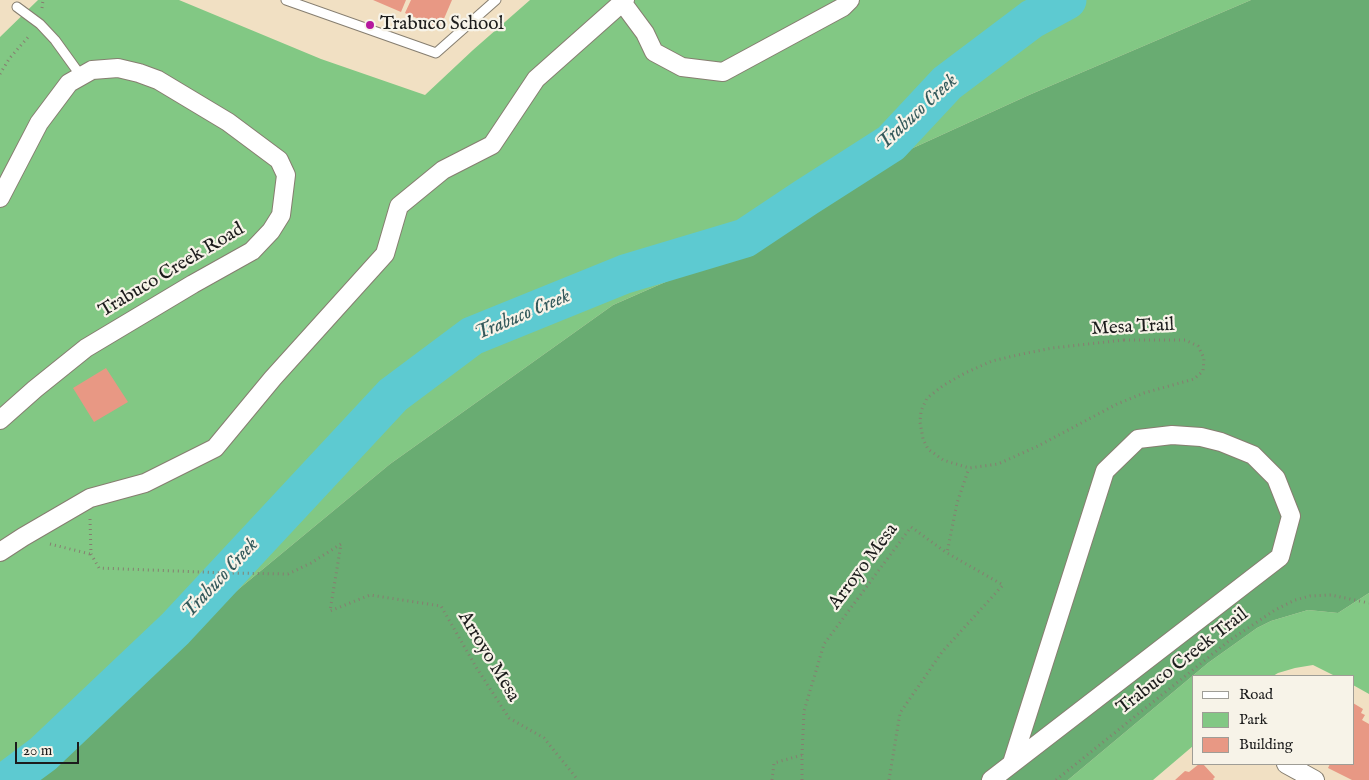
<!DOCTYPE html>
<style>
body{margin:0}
#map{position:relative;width:1369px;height:780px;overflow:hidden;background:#f1e0c3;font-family:"IM FELL English",serif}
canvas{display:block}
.legend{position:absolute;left:1192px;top:675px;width:162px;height:90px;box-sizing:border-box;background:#f7f3e8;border:1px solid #9f9d96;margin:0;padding:6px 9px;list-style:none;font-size:15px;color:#1c1c1c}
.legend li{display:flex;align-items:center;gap:10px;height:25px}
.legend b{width:25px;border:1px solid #9f9d96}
.scale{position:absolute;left:15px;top:742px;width:64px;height:22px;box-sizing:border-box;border:2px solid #1c1c1c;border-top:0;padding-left:6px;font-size:15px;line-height:18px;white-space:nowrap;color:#1c1c1c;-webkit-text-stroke:4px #f7f3e8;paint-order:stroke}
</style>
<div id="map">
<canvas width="1369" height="780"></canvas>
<ul class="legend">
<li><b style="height:6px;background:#fff"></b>Road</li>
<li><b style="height:14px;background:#82c884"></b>Park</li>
<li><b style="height:14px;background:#e89884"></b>Building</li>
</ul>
<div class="scale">20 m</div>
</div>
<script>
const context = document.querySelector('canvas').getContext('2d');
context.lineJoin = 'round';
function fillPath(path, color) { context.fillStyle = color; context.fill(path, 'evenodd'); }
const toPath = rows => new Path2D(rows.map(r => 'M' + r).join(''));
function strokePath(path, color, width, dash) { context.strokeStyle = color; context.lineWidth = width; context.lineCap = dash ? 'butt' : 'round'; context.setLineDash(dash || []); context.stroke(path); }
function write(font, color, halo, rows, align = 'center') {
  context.font = font + ' "IM FELL English",serif'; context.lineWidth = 4.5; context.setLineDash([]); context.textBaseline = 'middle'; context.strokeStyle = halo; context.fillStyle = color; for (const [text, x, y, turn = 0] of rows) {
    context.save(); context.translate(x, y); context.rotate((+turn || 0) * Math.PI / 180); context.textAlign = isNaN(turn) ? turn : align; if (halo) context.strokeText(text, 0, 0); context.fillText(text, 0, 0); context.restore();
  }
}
fillPath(toPath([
 [38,0,179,0,321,59,425,95,473,50,530,0,1251,0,1029,95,878,164,745,247,613,305,390,464,217,607,26,780,0,780,0,37],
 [1369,593,1369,694,1353,685,1353,676,1335,676,1313,665,1295,668,1278,673,1273,676,1193,676,1193,746,1153,780,1068,780,1208,663,1257,628,1271,621,1308,610,1338,613]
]), '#82c884');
fillPath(toPath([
 [1251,0,1369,0,1369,593,1338,613,1308,610,1271,621,1257,628,1208,663,1068,780,26,780,217,607,390,464,613,305,745,247,878,164,1029,95]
]), '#69ac72');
strokePath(toPath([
 [8,780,43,754,175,629,393,395,472,336,625,274,745,238,805,198,891,143,947,83,1032,19,1067,0]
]), '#5dcad1', 39);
fillPath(toPath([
 [373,0,406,0,401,12],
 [411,0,452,0,440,28,405,13],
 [106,368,128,402,94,422,73,388],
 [1353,703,1363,709,1361,713,1365,715,1362,720,1369,724,1369,780,1352,780,1328,768,1330,764,1353,764],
 [1199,764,1203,764,1215,777,1213,779,1214,780,1175,780,1185,771,1189,772]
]), '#e89884');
const lane = toPath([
 [286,0,436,53,496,0],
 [17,7,40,24,55,40,81,76]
]);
const street = toPath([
 [622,2,645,33,654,52,682,67,723,72,843,7,850,0],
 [0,198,39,123,69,83,92,70,118,68,139,73,158,80,228,122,279,160,286,175,281,215,271,231,252,251,193,284,86,348,35,389,0,420],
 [0,552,23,537,90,498,145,483,215,448,273,378,385,254,399,206,443,170,492,145,536,79,625,0],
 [1286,764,1315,780],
 [991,780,1280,557,1291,516,1276,478,1253,455,1221,442,1201,437,1172,435,1138,439,1105,471,1012,763]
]);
strokePath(lane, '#867e70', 11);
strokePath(street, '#867e70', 20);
strokePath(toPath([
 [42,8,43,0],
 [0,74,9,59,30,35],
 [1124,340,1185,340,1198,346,1204,358,1203,371,1194,379,1144,393,1117,404,1038,446,998,464,969,468,943,460,928,449,923,439,920,422,921,411,927,398,944,385,965,373,992,361,1022,354,1052,348,1124,340],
 [90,519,91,554,99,568,227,573,288,574,311,563,341,544,330,611,370,595,441,606,476,667,509,718,544,738,578,780],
 [50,544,90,554],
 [772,780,774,763,802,755],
 [802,780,802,755,804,711,824,644,911,527,947,553],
 [889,780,900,713,942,652,1003,585,947,553,957,503,969,468],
 [1056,780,1230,640,1275,610,1295,600,1310,596,1331,595,1369,603]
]), '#867e70', 3, [1, 4]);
strokePath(lane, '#fff', 9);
strokePath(street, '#fff', 18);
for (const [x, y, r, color] of [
 [370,25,5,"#b5179e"]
]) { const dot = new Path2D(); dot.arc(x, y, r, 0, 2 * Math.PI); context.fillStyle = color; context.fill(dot); strokePath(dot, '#f7f3e8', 2); }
write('19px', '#1c1c1c', '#f7f3e8', [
 ["Trabuco School",380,25]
], 'left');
write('19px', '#1c1c1c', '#f7f3e8', [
 ["Trabuco Creek Road",172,271,-31],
 ["Mesa Trail",1133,328,-3],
 ["Arroyo Mesa",864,567,-53],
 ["Arroyo Mesa",488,657,59],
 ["Trabuco Creek Trail",1183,662,-38]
]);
write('italic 20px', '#33595b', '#f7f3e8', [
 ["Trabuco Creek",918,113,-43],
 ["Trabuco Creek",523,316,-23],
 ["Trabuco Creek",221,579,-47]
]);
</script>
